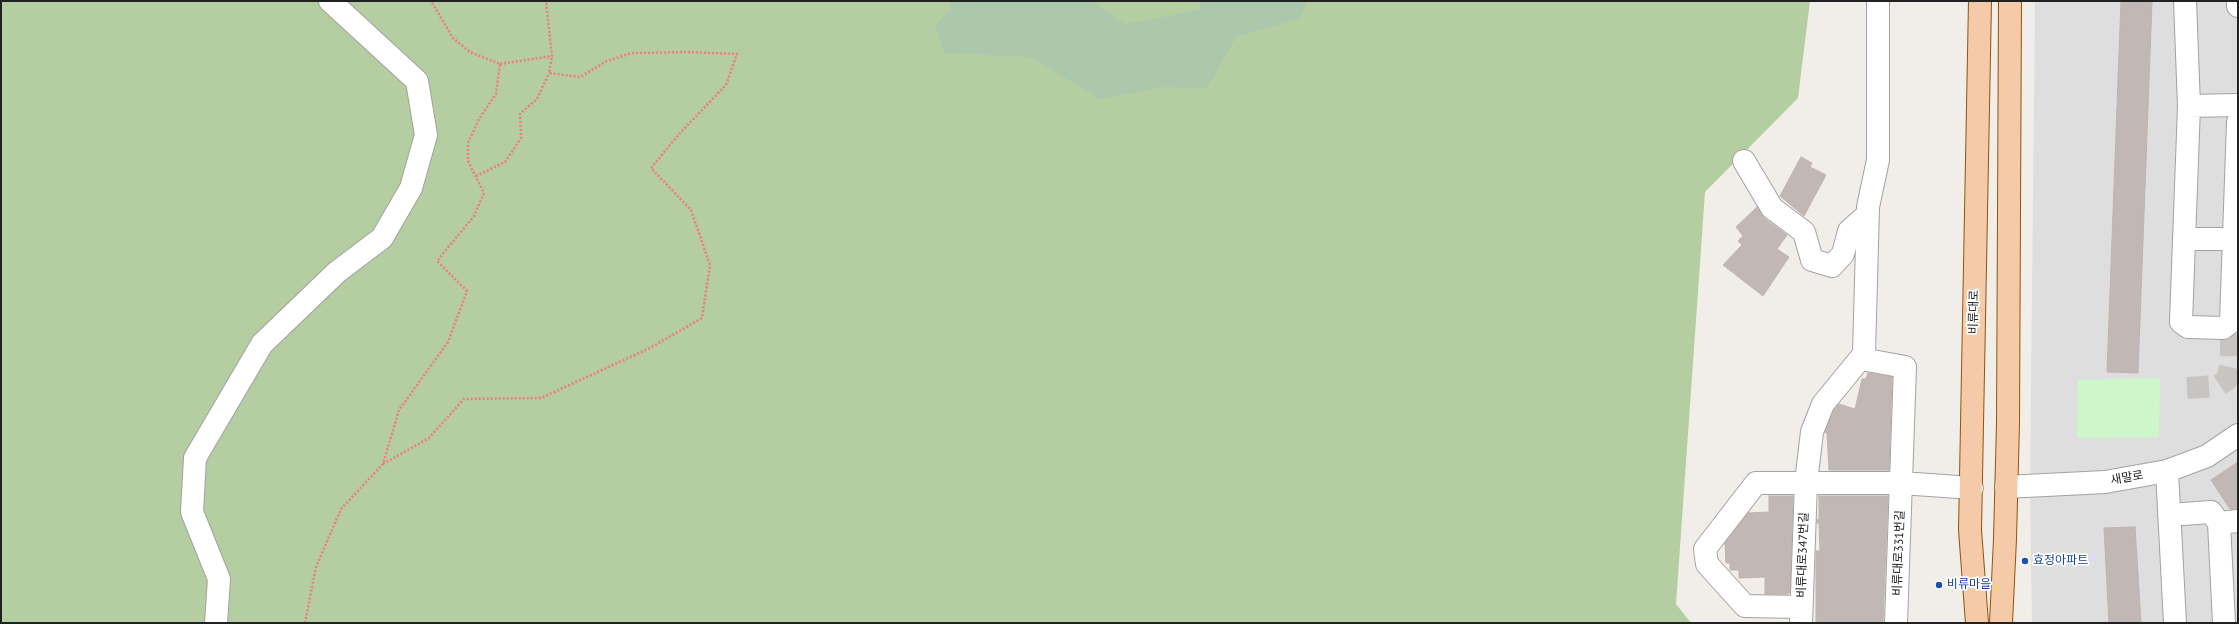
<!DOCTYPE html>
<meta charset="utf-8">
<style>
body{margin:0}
#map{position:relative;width:2239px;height:624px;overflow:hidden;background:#f1ede9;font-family:"PT Sans",sans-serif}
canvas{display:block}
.frame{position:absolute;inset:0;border:2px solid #212121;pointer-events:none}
</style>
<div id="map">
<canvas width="2239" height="624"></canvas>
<div class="frame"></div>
</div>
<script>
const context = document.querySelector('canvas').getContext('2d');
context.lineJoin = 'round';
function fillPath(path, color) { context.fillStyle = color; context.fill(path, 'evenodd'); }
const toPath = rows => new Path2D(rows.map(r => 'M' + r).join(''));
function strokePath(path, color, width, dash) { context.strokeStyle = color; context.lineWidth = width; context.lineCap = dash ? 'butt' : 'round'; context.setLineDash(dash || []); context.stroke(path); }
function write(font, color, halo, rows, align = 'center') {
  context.font = font + ' "PT Sans","Noto Sans KR",sans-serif'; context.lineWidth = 3.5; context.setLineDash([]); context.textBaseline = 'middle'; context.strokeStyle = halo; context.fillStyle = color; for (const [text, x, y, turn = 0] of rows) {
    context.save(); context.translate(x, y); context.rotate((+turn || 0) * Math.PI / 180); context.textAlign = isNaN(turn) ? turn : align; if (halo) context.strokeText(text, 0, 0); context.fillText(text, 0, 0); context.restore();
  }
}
fillPath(toPath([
 [2035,1,2238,1,2238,623,2032,623,2030,487]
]), '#dfdede');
fillPath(toPath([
 [1,1,1810,1,1798,98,1705,192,1676,604,1691,623,1,623]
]), '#b4cda1');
fillPath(toPath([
 [949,1,1092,1,1125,24,1200,10,1201,1,1307,1,1300,18,1236,37,1207,88,1164,87,1100,99,1031,57,945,53,935,25,951,9]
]), '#abc8ac');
fillPath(toPath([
 [2160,378,2159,437,2077,438,2078,380]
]), '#cdf6ca');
const building = toPath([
 [2121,1,2152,1,2138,373,2107,372,2121,1],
 [1801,157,1812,163,1810,167,1826,175,1804,216,1780,196,1801,157],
 [1757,207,1764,218,1787,235,1777,249,1789,257,1763,296,1723,265,1742,245,1738,241,1743,236,1736,227,1757,207],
 [1868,373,1892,377,1889,470,1829,470,1827,433,1825,432,1834,410,1839,404,1855,409,1862,379,1866,379,1868,373],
 [2238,462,2238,509,2230,509,2211,480,2238,462],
 [1769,496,1793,496,1790,592,1788,594,1765,594,1765,577,1739,578,1739,570,1730,570,1730,563,1726,563,1725,543,1748,513,1769,512,1769,496],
 [1819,496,1888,496,1883,623,1816,623,1816,551,1820,551,1819,523,1817,523,1817,519,1819,521,1819,496],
 [2135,527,2141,623,2109,623,2104,528,2135,527]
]);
fillPath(building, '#c1b8b5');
strokePath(building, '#c1b2ac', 1);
strokePath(toPath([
 [2187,388,2218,386,2227,380,2231,362,2231,322]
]), '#c7c4c1', 22, [22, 11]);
const minor = toPath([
 [1878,1,1878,160,1868,207,1864,354,1867,360,1905,367,1896,623],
 [2185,1,2189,106,2181,322,2188,327,2223,328,2231,322,2238,122],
 [2238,1,2238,6],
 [2189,106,2238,105],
 [1744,161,1772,208,1804,232,1812,260,1832,266,1843,254,1849,231,1867,215],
 [2184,239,2234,239],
 [2167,471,2175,623],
 [2006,487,2105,482,2167,471,2207,456,2238,435],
 [2169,515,2211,512,2219,523,2224,623],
 [2219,523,2238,521],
 [1801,607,1745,606,1707,564,1705,549,1756,483,1901,483,1972,488],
 [216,623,219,579,192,512,195,458,262,344,337,272,382,238,411,188,426,135,417,81,330,1],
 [1801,623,1806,482,1812,432,1823,404,1864,354]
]);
const major = toPath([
 [1977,623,1970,530,1980,1],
 [2001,623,2005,539,2008,423,2010,1]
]);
strokePath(minor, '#a2a2a2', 24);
strokePath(major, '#92540c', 24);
strokePath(toPath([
 [500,64,552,56,546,1],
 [476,176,505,162,521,138,520,114,537,99,549,73],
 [383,464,429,438,464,399,541,398,650,348,702,318,710,265,691,210,651,168,680,133,726,85,737,54,688,52,632,53,607,61,580,77,549,73,552,56],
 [305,623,316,567,341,509,383,464,399,410,448,342,467,291,437,261,474,216,484,193,468,161,468,143,479,119,496,94,500,64,470,52,453,38,431,1]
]), '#f07b7f', 2.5, [2, 2]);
strokePath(minor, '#fff', 22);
strokePath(major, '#f5caa9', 22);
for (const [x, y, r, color] of [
 [2025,561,4,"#1a4fb4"],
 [1939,585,4,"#1a4fb4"]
]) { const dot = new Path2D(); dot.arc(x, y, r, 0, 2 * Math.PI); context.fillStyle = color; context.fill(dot); strokePath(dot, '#fff', 1.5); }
write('12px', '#212121', '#fff', [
 ["비류대로",1974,312,-89],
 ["새말로",2127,478,-10],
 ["비류대로331번길",1899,553,-88],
 ["비류대로347번길",1803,555,-88]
]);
write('12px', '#164399', '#fff', [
 ["효정아파트",2033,561],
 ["비류마을",1947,585]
], 'left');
</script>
